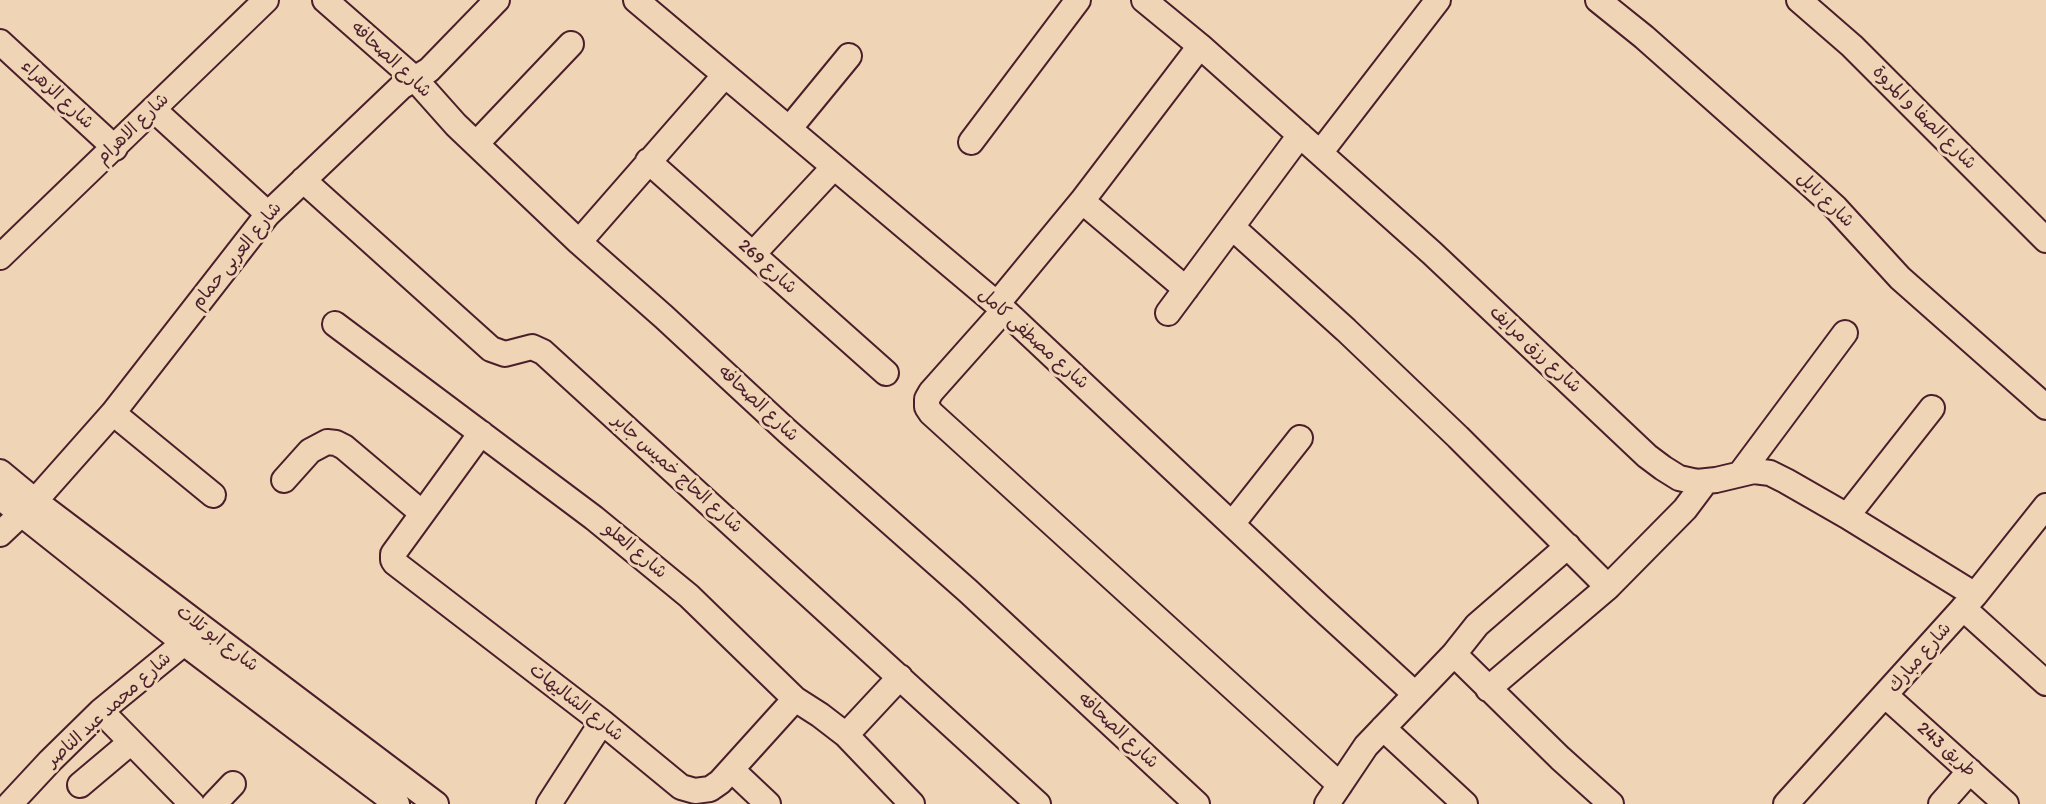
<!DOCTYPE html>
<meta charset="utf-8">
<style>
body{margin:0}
canvas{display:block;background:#efd4b6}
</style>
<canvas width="2046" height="804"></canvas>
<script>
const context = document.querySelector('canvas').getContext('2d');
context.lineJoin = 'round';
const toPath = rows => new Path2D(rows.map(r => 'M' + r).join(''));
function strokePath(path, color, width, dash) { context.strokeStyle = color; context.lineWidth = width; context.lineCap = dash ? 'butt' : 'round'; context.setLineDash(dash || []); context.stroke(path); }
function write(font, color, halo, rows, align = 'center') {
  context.font = font + ' Itim,"Playpen Sans Arabic",sans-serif'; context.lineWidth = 6; context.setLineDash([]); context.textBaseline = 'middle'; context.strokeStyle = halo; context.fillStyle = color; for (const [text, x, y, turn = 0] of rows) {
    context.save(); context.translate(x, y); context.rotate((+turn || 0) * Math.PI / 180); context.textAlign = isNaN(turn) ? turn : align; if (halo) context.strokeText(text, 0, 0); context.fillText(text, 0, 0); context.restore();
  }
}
const minor = toPath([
 [325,0,415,79,456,125,579,242,664,317,787,431,968,591,1197,804],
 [636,0,1004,310,1319,606,1415,694],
 [1144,0,1200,46,1432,253,1647,456,1663,468,1679,478,1697,482,1716,480,1754,471,1770,473,1786,481,1847,516,1975,595],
 [1598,0,1644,37,1812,186,1835,207,1900,278,2046,407],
 [1799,0,1852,46,2046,240],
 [0,42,115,148],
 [153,109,268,214],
 [789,129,849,56],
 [971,142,1078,0],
 [476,144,571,44],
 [1320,153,1438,0],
 [648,161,886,373],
 [303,180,491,349,505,354,532,347,543,352,1038,804],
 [1082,201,1186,289],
 [1232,227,1346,330,1458,437,1608,587],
 [579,242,725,75],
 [753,254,834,167],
 [0,257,266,0],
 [997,304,1082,201,1200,46],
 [1004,310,931,392,927,399,927,407,931,413,1340,785],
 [1168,313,1300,135],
 [335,324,594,518,689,596,795,699,820,715,846,735,912,804],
 [113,413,213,495],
 [481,433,393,554,393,560,395,563,602,722,681,787,695,791,710,789,720,782,795,699],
 [0,472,35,501,436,804],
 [1740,474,1845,333],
 [284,480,310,451,327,442,336,443,344,447,422,513],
 [0,497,184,643,397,804],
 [1847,516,1932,408],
 [1232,524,1300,438],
 [0,534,35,501,113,413,268,214,401,87,429,70,497,0],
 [1963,608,2046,683],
 [1454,654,1560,758,1611,804],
 [1488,689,1608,587,1685,509,1706,481],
 [1886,696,2006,804],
 [101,711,192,804],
 [1383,728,1465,804],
 [846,735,900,677],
 [732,770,768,804],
 [80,785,131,742],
 [10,804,50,761,101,711,184,643],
 [214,804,233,784],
 [549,804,602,722],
 [1327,804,1366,746,1454,654,1477,625,1568,546],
 [1786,804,1975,595,2046,506],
 [1941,804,1970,771]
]);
strokePath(minor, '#4a1f2b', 28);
strokePath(minor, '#efd4b6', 24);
write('18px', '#4a1f2b', '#efd4b6', [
 ["شارع الصحافه",391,60,43],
 ["شارع الزهراء",57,95,43],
 ["شارع الصفا و المروة",1924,118,45],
 ["شارع الاهرام",133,129,-44],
 ["شارع نايل",1825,200,44],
 ["شارع العربى حمام",237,256,-51],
 ["شارع 269",767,267,42],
 ["شارع مصطفى كامل",1033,339,42],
 ["شارع رزق مرايف",1535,350,43],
 ["شارع الصحافه",758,404,43],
 ["شارع الحاج خميس جابر",677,474,42],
 ["شارع العلو",635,551,40],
 ["شارع ابو تلات",217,639,37],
 ["شارع مبارك",1920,658,-49],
 ["شارع الشاليهات",576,703,38],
 ["شارع محمد عبد الناصر",109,710,-42],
 ["شارع الصحافه",1118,731,43],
 ["طريق 243",1946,750,42]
]);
</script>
